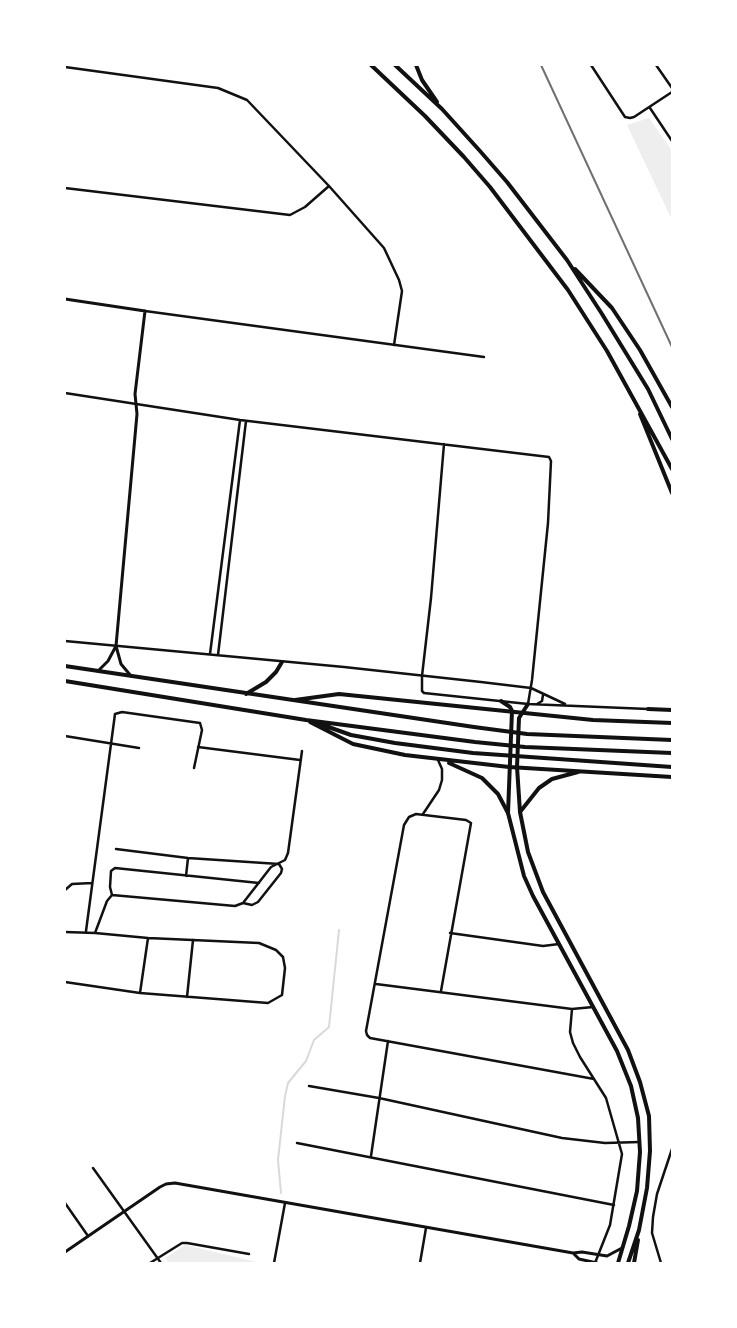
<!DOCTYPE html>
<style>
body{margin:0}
#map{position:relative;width:737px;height:1328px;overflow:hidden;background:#fff;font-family:"Fira Sans Condensed",sans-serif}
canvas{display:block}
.frame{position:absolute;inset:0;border:66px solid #fff;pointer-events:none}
</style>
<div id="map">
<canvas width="737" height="1328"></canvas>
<div class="frame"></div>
</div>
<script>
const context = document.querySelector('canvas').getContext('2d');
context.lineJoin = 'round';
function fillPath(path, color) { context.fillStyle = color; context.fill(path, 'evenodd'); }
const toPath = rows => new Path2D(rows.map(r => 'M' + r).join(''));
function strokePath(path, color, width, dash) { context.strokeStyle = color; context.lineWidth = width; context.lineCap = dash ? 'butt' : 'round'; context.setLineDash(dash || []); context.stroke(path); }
fillPath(toPath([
 [649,118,672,151,672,220,627,125],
 [185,1245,257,1262,169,1263,165,1258]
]), '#eee');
strokePath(toPath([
 [281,1193,278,1160,285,1096,288,1083,306,1061,314,1040,329,1027,339,930]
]), '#d9d9d9', 2);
strokePath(toPath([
 [591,65,625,117,630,118,634,117,672,92],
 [656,65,672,88],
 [65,67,218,88,247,100,329,186,384,248,399,280,402,291,394,345],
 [650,108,672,141],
 [65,188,290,215,305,207,329,186],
 [145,311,484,357],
 [65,393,240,420,549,457,551,461,548,523,532,680,528,704],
 [444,444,431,598,422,676,422,691,424,693,528,704,648,709],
 [65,641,344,667,481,682,531,688,565,704],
 [210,654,240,420],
 [218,655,246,421],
 [537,704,542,701,543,695],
 [65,736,139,748],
 [198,747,300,760],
 [423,814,439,790,442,780,442,769,438,760],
 [116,849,188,858,279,864,282,869,281,873,258,902,252,905,243,903],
 [186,876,188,858],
 [65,890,72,884,92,883],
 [112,895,110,887,111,871,115,868,259,883],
 [86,931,115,714,122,712,200,723,202,730,194,768],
 [65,932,95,933,107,901,112,895,235,906,243,903,271,867,285,860,288,853,302,751],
 [450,933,543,946,559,944],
 [65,982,140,993,268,1003,282,995,285,968,283,957,276,950,259,943,148,938,95,933],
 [376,984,572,1009,593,1007],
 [441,991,471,823,466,820,416,814,409,817,404,825,366,1031,367,1035,370,1038,594,1079],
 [140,993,148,938],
 [187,997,193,940],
 [572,1009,570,1032,573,1043,580,1057,606,1098,622,1154,610,1225,595,1263],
 [309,1086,379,1098,562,1138,605,1143,640,1142],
 [297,1143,614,1205],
 [371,1156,388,1041],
 [93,1168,161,1263],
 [65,1203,88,1236],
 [150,1263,182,1243,187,1243,249,1254],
 [274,1263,285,1203],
 [420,1263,426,1228],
 [661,1263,652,1233,653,1217,657,1194,672,1149]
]), '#111', 2.5);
strokePath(toPath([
 [65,299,145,311,135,394,137,414,116,646,121,664,131,676],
 [98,671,108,661,116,646],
 [65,1252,160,1187,166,1184,175,1183,573,1253,582,1252,607,1256,622,1248],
 [574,1254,579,1259,597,1263]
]), '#111', 3);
strokePath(toPath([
 [501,701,510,707,512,711,508,813,524,876,533,896,617,1051,631,1086,638,1118,640,1152,637,1191,629,1226,618,1263],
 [528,704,519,718,517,767,520,812,528,852,543,892,628,1050,640,1082,649,1116,650,1151,647,1188,639,1230,628,1263],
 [634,1263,638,1240]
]), '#111', 4);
strokePath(toPath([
 [371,65,425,116,464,157,490,187,568,290,607,351,672,469],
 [395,65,442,109,480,151,507,182,567,260,602,314,648,389,672,439],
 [416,65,422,80,437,102],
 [575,269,612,308,640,350,672,407],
 [640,414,672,493],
 [65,666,474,727,527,734,672,740],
 [65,681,306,720,475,742,525,747,672,753],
 [246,694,266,682,276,672,282,662],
 [295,700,339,694,593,720,672,723],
 [648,709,672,710],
 [310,722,353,744,405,755,509,767,672,777],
 [320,724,351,735,395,743,473,753,672,767],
 [449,763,482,778,498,794,508,813],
 [520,812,539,788,552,779,578,772]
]), '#111', 4);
strokePath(toPath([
 [541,65,672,347]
]), '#707070', 2);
</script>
